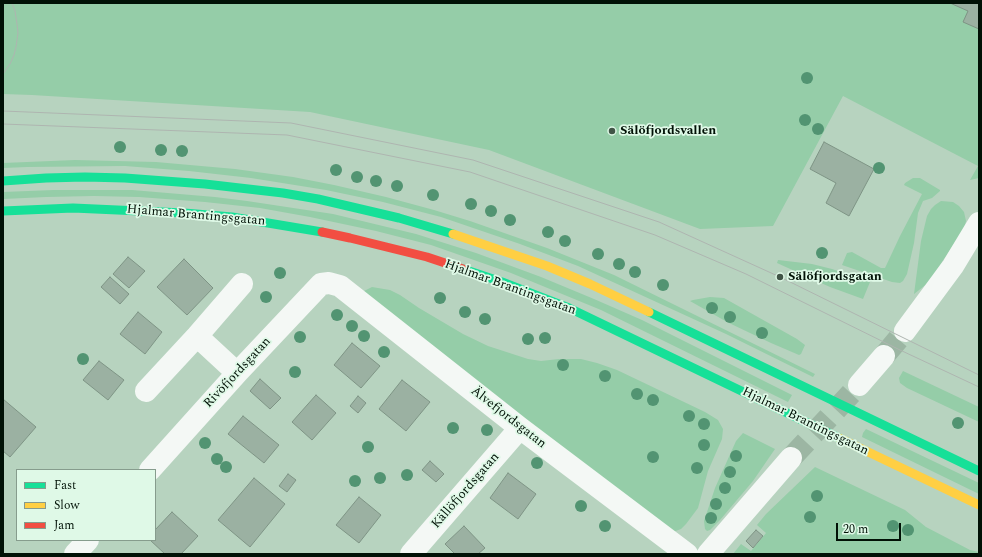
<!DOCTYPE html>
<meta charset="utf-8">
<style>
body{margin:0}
#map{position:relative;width:982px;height:557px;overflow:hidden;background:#b7d3bf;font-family:Spectral,serif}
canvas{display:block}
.frame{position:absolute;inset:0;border:4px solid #011106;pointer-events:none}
.legend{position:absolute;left:16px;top:469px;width:140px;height:72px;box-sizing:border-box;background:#dff9e7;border:1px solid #869c8d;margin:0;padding:5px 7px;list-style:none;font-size:12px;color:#011106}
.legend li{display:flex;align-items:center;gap:8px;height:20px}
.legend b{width:20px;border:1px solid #869c8d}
.scale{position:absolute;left:836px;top:523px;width:65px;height:18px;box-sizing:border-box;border:2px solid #011106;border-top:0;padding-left:5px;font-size:12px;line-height:14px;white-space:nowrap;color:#011106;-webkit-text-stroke:3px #dff9e7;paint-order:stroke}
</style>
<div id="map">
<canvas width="982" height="557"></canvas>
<div class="frame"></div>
<ul class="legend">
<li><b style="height:5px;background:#16e098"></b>Fast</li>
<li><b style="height:5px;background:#ffcf43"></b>Slow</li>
<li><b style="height:5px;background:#f24e42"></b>Jam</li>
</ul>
<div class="scale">20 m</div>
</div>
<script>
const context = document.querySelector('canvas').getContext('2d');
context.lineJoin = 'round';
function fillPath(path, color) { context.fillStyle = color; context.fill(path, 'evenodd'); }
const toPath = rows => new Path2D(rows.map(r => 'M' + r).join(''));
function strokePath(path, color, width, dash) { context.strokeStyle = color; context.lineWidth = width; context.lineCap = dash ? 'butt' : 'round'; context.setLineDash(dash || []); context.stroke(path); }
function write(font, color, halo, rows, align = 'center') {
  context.font = font + ' Spectral,serif'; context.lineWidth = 3.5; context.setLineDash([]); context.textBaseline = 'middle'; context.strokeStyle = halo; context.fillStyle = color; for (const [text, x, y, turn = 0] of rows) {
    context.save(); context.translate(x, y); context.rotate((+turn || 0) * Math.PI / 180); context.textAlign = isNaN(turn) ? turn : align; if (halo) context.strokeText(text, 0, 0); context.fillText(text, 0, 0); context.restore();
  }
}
fillPath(toPath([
 [3,3,979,3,979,178,970,180,978,166,843,96,773,226,700,229,489,150,310,112,32,95,3,94],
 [75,160,156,162,235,169,293,177,334,185,386,197,434,210,470,221,547,248,614,275,815,374,813,377,726,334,578,266,520,244,441,217,383,202,326,190,251,178,189,171,125,166,27,167,3,168,3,163],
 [913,178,920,178,940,190,940,191,932,198,923,201,918,213,914,243,907,274,903,281,900,283,892,282,842,265,847,253,852,252,881,268,885,268,900,236,922,194,904,185,905,183],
 [54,190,132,190,215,197,247,201,333,214,416,234,476,253,541,277,594,299,642,320,792,395,788,402,601,310,511,273,431,245,376,231,310,217,260,208,205,202,139,197,94,196,46,197,3,199,3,192],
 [941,201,953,202,959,206,964,212,966,221,964,229,928,283,914,294,921,241,927,216,931,209,935,205],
 [778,260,812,264,832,269,870,282,863,299,830,287,777,263],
 [372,287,390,290,400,295,419,308,463,334,488,346,528,359,541,361,559,359,581,359,597,363,617,370,705,412,718,420,723,429,722,439,708,471,698,508,686,524,681,529,673,532,360,293],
 [710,297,724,298,797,339,805,345,801,354,799,355,771,343,727,322,690,301,693,300],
 [903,371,979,407,979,422,907,388,900,383,899,378],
 [866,429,979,483,979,494,862,437,863,433],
 [743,433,775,449,753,481,720,520,710,530,707,531,705,529,704,521,715,488,736,441],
 [815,467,905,510,926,527,970,550,979,552,979,554,733,554,741,544,751,551,766,533,757,525,766,514]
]), '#95cda8');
const building = toPath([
 [950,3,979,3,979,29,963,22,968,11,950,3],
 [824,142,874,169,849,216,826,203,836,183,810,169,824,142],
 [128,257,145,271,129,288,113,274,128,257],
 [184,259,213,288,187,315,157,287,184,259],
 [110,277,129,294,120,304,101,287,110,277],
 [138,312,162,332,145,354,120,334,138,312],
 [352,343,380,366,361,388,334,365,352,343],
 [99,361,124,380,108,400,83,380,99,361],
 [260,379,281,398,270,409,250,391,260,379],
 [402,380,430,402,406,431,379,409,402,380],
 [316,395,336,413,312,440,292,422,316,395],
 [358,396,366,403,358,413,350,406,358,396],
 [3,399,36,427,10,457,3,451,3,399],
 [243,416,279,445,264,463,228,434,243,416],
 [430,461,444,474,436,482,422,470,430,461],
 [508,473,536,494,518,519,490,498,508,473],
 [288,474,296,480,287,492,279,486,288,474],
 [254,478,285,504,250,547,218,520,254,478],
 [359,497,381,515,359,543,336,525,359,497],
 [172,512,198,536,181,554,165,554,150,540,155,540,155,530,172,512],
 [464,526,485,548,478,554,455,554,445,544,464,526],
 [756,530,763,536,753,548,746,541,756,530]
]);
fillPath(building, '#9bb1a2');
strokePath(building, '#7e9485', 1);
strokePath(toPath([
 [884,356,905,331],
 [791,458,859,385]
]), '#9cb6a3', 22, [22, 11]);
strokePath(toPath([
 [905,331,953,266,979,223],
 [197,336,237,373],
 [859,385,884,356],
 [146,391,197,336,242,284],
 [150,470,239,371,321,284,329,283,340,286,520,428,687,554],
 [75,554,88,540],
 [411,554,520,428],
 [708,554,791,458]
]), '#f4f8f5', 22);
strokePath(toPath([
 [3,181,46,178,85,177,125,178,205,184,283,193,318,199,399,218,453,234],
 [3,211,73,208,184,213,232,217,322,232],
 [463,269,502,282,569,308,839,438],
 [649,312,979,471]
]), '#16e098', 9);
strokePath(toPath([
 [453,234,547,266,590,284,649,312],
 [839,438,979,505]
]), '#ffcf43', 9);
strokePath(toPath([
 [322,232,350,238,427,257,463,269]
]), '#f24e42', 9);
strokePath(toPath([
 [3,74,10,64,14,55,16,47,18,33,17,24,15,11,12,3],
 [3,111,291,123,473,160,659,222,780,277,979,375],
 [3,124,287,135,470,172,655,235,746,274,900,350,979,387]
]), '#aeb5b0', 1);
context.fillStyle = '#529472';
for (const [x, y] of [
 [807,78],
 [805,120],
 [818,129],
 [120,147],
 [161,150],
 [182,151],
 [879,168],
 [336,170],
 [357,177],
 [376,181],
 [397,186],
 [433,195],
 [471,204],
 [491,211],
 [510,220],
 [548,232],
 [565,241],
 [822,253],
 [598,254],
 [619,264],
 [635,272],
 [280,273],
 [663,285],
 [266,297],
 [440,298],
 [712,308],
 [465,312],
 [337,315],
 [730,317],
 [485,319],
 [352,326],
 [762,333],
 [364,336],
 [300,337],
 [545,338],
 [528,339],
 [384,352],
 [83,359],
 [563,365],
 [295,372],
 [605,376],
 [637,394],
 [653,400],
 [689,416],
 [958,423],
 [704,424],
 [453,428],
 [487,430],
 [205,443],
 [704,445],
 [368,447],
 [736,456],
 [653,457],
 [217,459],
 [537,463],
 [226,467],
 [697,468],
 [730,472],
 [407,475],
 [380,478],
 [355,481],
 [725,488],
 [817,496],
 [716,504],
 [581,506],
 [810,517],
 [711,518],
 [605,526],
 [893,526],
 [908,530]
]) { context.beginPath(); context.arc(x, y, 6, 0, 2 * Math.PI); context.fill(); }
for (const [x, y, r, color] of [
 [612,131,4,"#415547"],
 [780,277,4,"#415547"]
]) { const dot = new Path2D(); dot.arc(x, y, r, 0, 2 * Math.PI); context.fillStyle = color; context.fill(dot); strokePath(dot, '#dff9e7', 1.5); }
write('bold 13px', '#011106', '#dff9e7', [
 ["Sälöfjordsvallen",620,131],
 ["Sälöfjordsgatan",788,277]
], 'left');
write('13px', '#011106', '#dff9e7', [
 ["Hjalmar Brantingsgatan",196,216,5],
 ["Hjalmar Brantingsgatan",510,288,20],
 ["Rivöfjordsgatan",238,373,-47],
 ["Älvefjordsgatan",508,418,38],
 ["Hjalmar Brantingsgatan",805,422,26],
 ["Källöfjordsgatan",466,491,-49]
]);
</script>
